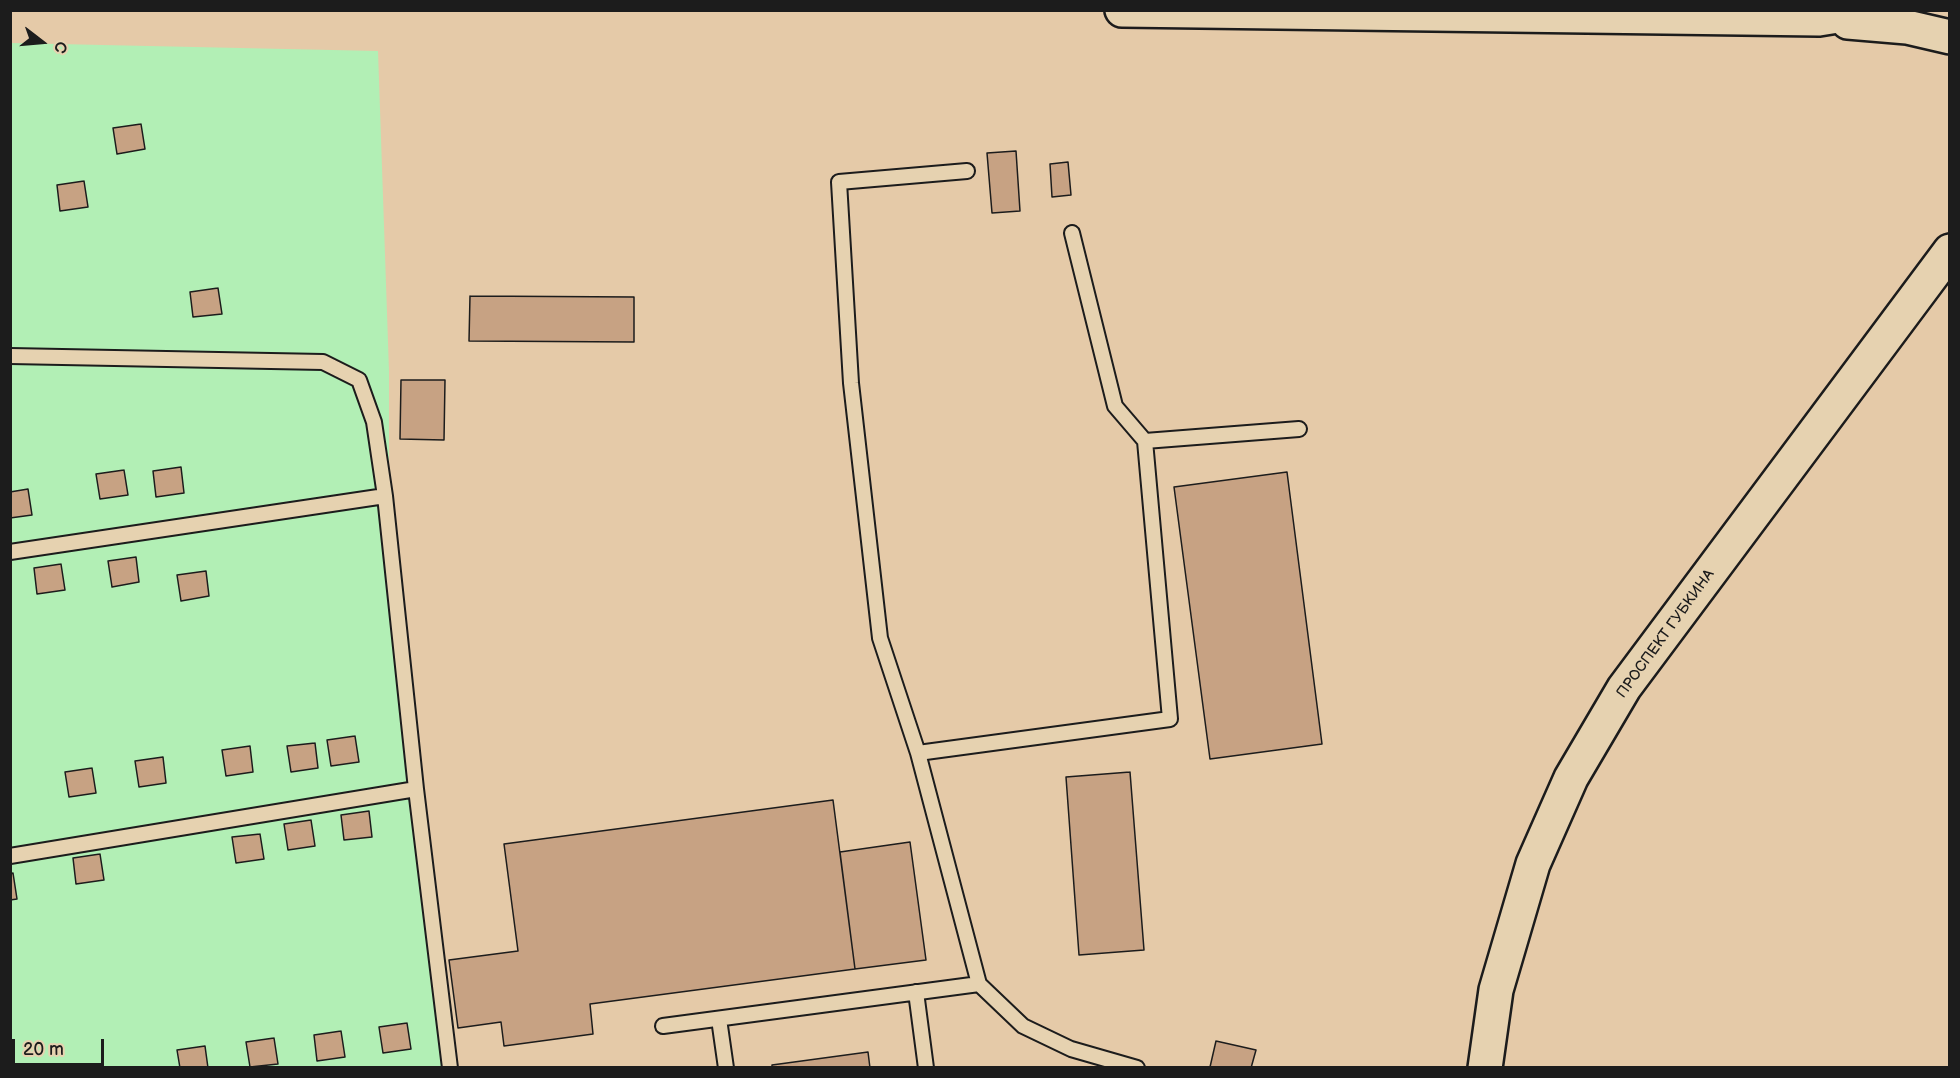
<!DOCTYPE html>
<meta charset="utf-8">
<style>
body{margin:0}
#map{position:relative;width:1960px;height:1078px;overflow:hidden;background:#e5caa8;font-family:"Balsamiq Sans",sans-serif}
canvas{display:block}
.frame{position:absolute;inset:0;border:12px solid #1c1c1c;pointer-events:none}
.north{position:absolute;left:12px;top:12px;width:60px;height:60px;-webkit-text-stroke:4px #e6d2b0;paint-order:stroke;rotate:106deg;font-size:16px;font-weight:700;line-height:24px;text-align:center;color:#1c1c1c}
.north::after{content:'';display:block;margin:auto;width:21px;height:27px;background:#1c1c1c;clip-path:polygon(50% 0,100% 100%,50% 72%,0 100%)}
.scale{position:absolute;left:12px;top:1039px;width:92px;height:27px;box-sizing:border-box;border:3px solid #1c1c1c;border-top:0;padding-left:8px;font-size:18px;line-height:21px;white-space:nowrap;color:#1c1c1c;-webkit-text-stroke:4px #e6d2b0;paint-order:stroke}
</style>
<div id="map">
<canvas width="1960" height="1078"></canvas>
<div class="frame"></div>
<div class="north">С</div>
<div class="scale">20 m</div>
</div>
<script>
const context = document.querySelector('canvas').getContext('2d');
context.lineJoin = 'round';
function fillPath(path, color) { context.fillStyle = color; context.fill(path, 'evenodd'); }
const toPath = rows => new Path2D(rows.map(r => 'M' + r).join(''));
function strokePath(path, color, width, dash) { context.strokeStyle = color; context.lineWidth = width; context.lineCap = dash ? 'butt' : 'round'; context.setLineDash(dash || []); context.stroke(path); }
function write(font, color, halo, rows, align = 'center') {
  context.font = font + ' "Balsamiq Sans",sans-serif'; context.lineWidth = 5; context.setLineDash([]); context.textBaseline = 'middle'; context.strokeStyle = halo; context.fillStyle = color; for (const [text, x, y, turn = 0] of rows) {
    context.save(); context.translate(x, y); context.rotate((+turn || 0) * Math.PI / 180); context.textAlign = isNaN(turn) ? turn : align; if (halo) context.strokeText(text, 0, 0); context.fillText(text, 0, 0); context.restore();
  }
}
fillPath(toPath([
 [11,43,378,51,389,371,389,483,455,1067,11,1068]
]), '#b2efb5');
const building = toPath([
 [141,124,145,149,117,154,113,128,141,124],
 [1016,151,1020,211,992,213,987,153,1016,151],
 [1068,162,1071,195,1052,197,1050,164,1068,162],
 [84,181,88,207,60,211,57,185,84,181],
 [218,288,222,314,193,317,190,292,218,288],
 [470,296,634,297,634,342,469,341,470,296],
 [401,380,445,380,444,440,400,439,401,380],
 [181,467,184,493,156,497,153,471,181,467],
 [124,470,128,495,100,499,96,474,124,470],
 [1287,472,1322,744,1210,759,1174,487,1287,472],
 [28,489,32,515,10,518,10,492,28,489],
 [136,557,139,582,112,587,108,561,136,557],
 [61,564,65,590,37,594,34,568,61,564],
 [206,571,209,596,181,601,177,575,206,571],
 [355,736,359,762,331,766,327,740,355,736],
 [315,743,318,768,291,772,287,746,315,743],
 [250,746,253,772,226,776,222,750,250,746],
 [163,757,166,783,139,787,135,761,163,757],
 [92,768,96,793,69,797,65,772,92,768],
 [1130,772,1144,950,1079,955,1066,777,1130,772],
 [833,800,855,969,590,1004,593,1034,504,1046,501,1022,458,1028,449,960,518,951,504,844,833,800],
 [369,811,372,837,344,840,341,815,369,811],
 [311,820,315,846,288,850,284,824,311,820],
 [260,834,264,859,236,863,232,837,260,834],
 [910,842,926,960,855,969,840,852,910,842],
 [100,854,104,880,76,884,73,858,100,854],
 [13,873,17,899,10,900,10,874,13,873],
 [407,1023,411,1049,383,1053,379,1027,407,1023],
 [341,1031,345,1057,317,1061,314,1035,341,1031],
 [274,1038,278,1064,250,1067,246,1042,274,1038],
 [1216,1041,1256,1050,1251,1068,1210,1067,1216,1041],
 [205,1046,208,1068,180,1068,177,1050,205,1046],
 [868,1052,870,1068,772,1068,772,1065,868,1052]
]);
fillPath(building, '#c7a283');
strokePath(building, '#1c1c1c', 1.5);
const lane = toPath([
 [967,171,839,182,851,383,880,638,918,753,979,984,1023,1026,1071,1049,1137,1068],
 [10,356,323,362,359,380,374,422,385,496,416,789,450,1068],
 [1145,441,1299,429],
 [10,552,385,496],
 [918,753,1170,719,1145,441,1115,406,1072,233],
 [10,856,416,789],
 [916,992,926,1068],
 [719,1019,726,1068],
 [663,1026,979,984]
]);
const secondary = toPath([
 [1122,10,1819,19,1875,10],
 [1848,22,1907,27,1950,37],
 [1485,1068,1496,990,1533,864,1571,778,1624,688,1950,251]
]);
strokePath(lane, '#1c1c1c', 18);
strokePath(secondary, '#1c1c1c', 38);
strokePath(lane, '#e6d2b0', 14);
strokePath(secondary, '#e6d2b0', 33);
write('15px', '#1c1c1c', '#e6d2b0', [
 ["ПРОСПЕКТ ГУБКИНА",1666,634,-54]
]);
</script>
